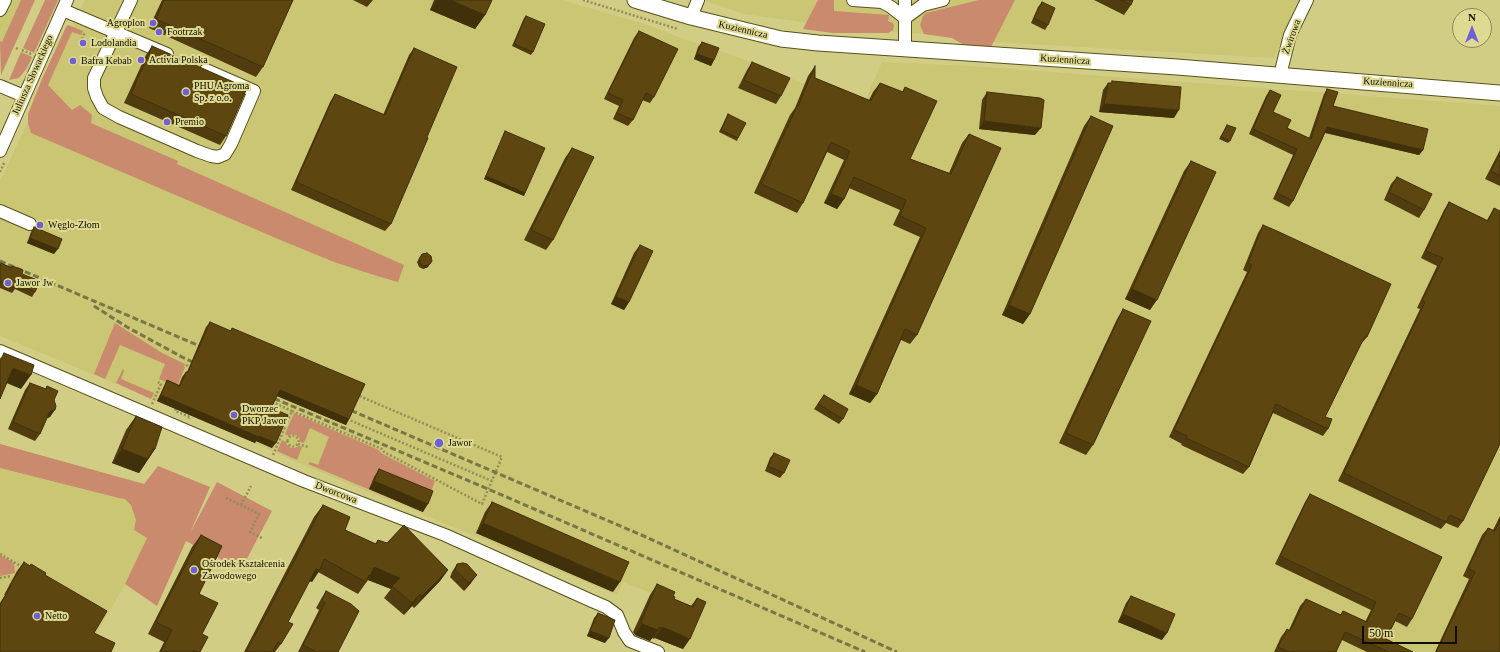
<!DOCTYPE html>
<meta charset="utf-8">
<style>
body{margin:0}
#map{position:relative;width:1500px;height:652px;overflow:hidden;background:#d1cd84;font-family:"Times New Roman",serif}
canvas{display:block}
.north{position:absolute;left:1452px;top:8px;width:40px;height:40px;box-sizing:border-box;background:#deda91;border:1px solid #8c8857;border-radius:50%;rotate:0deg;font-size:11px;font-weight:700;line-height:16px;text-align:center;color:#100d00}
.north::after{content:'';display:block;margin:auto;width:14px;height:18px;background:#6e5ed8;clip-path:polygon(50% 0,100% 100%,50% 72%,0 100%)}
.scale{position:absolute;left:1362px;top:626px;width:95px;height:18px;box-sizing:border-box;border:2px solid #100d00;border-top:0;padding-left:5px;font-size:12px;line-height:14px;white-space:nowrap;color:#100d00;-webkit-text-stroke:3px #deda91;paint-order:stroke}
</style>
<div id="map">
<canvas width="1500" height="652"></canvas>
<div class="north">N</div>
<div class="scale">50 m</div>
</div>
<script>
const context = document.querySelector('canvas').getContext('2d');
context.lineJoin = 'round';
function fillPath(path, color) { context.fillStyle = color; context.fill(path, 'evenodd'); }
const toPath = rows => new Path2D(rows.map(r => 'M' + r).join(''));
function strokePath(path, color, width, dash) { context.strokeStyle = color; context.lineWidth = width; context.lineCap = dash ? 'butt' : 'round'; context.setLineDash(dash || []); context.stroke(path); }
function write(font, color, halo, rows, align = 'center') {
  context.font = font + ' "Times New Roman",serif'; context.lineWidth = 4; context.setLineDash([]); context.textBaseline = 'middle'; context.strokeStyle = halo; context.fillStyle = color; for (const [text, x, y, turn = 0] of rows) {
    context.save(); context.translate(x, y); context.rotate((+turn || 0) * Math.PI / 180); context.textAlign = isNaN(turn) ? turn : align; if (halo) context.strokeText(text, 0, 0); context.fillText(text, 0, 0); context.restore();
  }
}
fillPath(toPath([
 [0,0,25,0,0,49],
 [85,0,563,0,654,27,681,38,735,56,862,107,882,62,971,66,1500,106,1500,652,682,652,699,612,623,582,617,595,299,463,124,387,0,336,0,181],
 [703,0,1301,0,1274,58,994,42,924,34,861,30,744,14],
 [0,444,170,491,125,584,99,630,89,652,0,652]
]), '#cbc674');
fillPath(toPath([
 [21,0,35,0,1,75,0,41,2,42],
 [45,0,58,0,34,53,23,48],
 [818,0,834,0,834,11,889,15,888,21,893,23,894,26,893,30,888,33,833,33,803,29],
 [979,0,1015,0,991,47,964,45,952,38,924,34,920,25,923,16,926,13],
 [68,25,83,31,81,35,72,32,48,85,72,110,80,105,92,115,91,123,178,161,177,164,404,265,398,282,377,276,334,262,278,239,31,133,28,123,28,114,42,79,66,27],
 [21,52,32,57,27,68,19,78,9,80],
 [115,323,162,353,185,364,184,367,185,367,177,387,159,379,165,364,120,345,105,379,94,374],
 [123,369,124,371,121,379,154,393,151,399,116,383],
 [294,413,379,450,381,453,435,481,423,512,308,464,310,462,318,465,329,437,310,428,304,443,300,442,299,437,296,435,292,434,289,436,285,434],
 [282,440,286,442,287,445,291,448,295,448,299,446,302,447,297,460,277,451],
 [0,444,144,484,158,466,210,487,190,533,217,482,272,511,241,570,186,541,157,606,125,584,147,538,134,530,136,520,131,505,125,499,119,498,0,468],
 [0,555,14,563,15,573,0,576]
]), '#c98a6d');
const minor = toPath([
 [131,0,94,78,94,88,97,97,103,108,119,117,197,151,211,156,218,157,225,154,231,144,254,91,206,70],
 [853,0,882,2,891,7,905,18],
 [0,10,5,0],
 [63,10,167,54],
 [691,17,698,0],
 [905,18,923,5,943,0],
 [905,48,905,0],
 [1280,75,1290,35,1307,0],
 [0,86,24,96],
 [0,151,67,0],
 [0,211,30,224],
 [0,351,304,481,445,535,592,601,606,607,617,615,624,632,630,641,658,652]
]);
const major = toPath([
 [635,0,691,17,781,39,818,43,1177,67,1500,93]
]);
strokePath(minor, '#56521a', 14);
strokePath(major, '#56521a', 17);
strokePath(toPath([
 [583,0,678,29],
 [82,39,85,32],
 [16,48,18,49],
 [22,50,31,54],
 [0,172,5,161],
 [186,365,192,368],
 [272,402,292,411],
 [152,404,161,384,158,382],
 [177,405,175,411,190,417,189,419],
 [347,419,492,481],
 '287.5 441a5.5 5.5 0 1 1 11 0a5.5 5.5 0 1 1-11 0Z',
 [298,444,308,447],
 [273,455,292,411,382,449,384,452,482,504,502,457,357,395],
 [226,498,259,514,250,532,262,538],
 [241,505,251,486],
 [0,554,24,568],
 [0,578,11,576]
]), '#928e59', 2.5, [2, 2]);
strokePath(minor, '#fff', 12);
strokePath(major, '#fff', 15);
strokePath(toPath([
 [0,261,209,350],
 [94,306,127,327,182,357,201,366],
 [266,395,488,489,865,652],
 [343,407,646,537,897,652]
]), '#7a7648', 3, [6, 3]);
fillPath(toPath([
 [162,0,293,0,263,67,256,77,149,28],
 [353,0,373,0,367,7],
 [434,0,492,0,485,15,475,29,430,10],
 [1094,0,1133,0,1131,5,1124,15],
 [1042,2,1048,25,1045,30,1031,23,1038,7],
 [526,16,533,52,531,55,512,46,524,18],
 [639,31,654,97,650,103,642,100,633,120,628,126,613,119,619,106,604,99,634,38],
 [702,42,714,60,711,66,694,59,698,47],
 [152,46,226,136,220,145,124,103,146,55],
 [414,48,427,137,391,224,385,231,291,190,330,102,335,94,383,115,409,55],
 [752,62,781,96,776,104,738,88,747,70],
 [815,66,815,78,869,100,873,92,880,83,902,92,905,87,910,159,949,173,962,143,969,134,917,335,910,344,901,340,877,394,870,403,849,394,920,237,893,225,900,210,849,188,844,199,837,209,824,203,844,160,827,152,803,203,797,213,754,193,790,115,795,108,808,76],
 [1112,81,1174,118,1099,112,1103,90,1108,83,1111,83],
 [1327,89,1333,106,1423,150,1419,155,1325,133,1293,201,1289,207,1273,199,1293,155,1249,134,1266,96,1270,90,1273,112,1287,128,1309,138,1324,94],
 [987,92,1035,135,979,129,982,100],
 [728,114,738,138,737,141,719,132],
 [1091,116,1030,314,1023,324,1002,315,1084,126],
 [1227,125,1230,141,1228,143,1219,139],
 [505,131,525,193,524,196,484,179,504,134],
 [572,148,553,240,546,250,524,240,565,158],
 [1500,150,1500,186,1485,179],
 [1191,161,1150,310,1125,299,1184,171],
 [1397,177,1424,210,1419,218,1384,200,1391,184],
 [1449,202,1487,220,1494,208,1463,521,1458,528,1446,523,1441,529,1338,481,1420,309,1417,308,1437,266,1421,258,1444,210],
 [1263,225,1367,337,1361,344,1325,417,1328,429,1323,436,1273,413,1249,467,1243,474,1181,445,1182,444,1169,437,1247,272,1243,270,1258,233],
 [34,227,54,254,27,243,31,232],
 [640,245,629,302,624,310,611,304,634,253],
 [422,254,428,267,423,269,419,267,417,262],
 [1,263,11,267,12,266,22,274,35,292,32,297,15,289,12,293,0,288,0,265],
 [1123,309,1093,445,1086,455,1059,443,1117,319],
 [210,322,230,331,232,328,349,419,346,425,277,396,271,408,272,448,256,441,255,443,157,401,164,386,167,380,179,385,182,377,186,372,187,372,206,327],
 [30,383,45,389,47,386,54,400,50,417,47,418,40,434,35,441,8,429,25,390],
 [824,395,843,419,839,424,814,409],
 [136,416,155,449,139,473,112,463,126,430],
 [774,453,784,473,780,478,765,471,770,458],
 [379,469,423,512,369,489,374,477],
 [1310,494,1412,619,1407,627,1395,621,1386,639,1413,652,1367,652,1342,640,1336,652,1274,652,1281,637,1287,629,1289,630,1300,606,1306,599,1340,615,1343,611,1365,622,1371,610,1275,564,1305,502],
 [492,502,613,592,476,533,485,512],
 [323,505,345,530,375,544,378,540,448,570,440,581,414,608,412,606,404,615,384,598,391,589,368,580,358,594,318,572,312,582,309,581,288,622,281,644,275,652,244,652,314,517],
 [1500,516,1500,652,1435,652,1469,579,1463,576,1482,535,1488,528,1493,530],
 [201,535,199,594,202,634,200,652,159,652,164,642,148,634,192,547],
 [24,562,0,652,0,603,5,595,4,595,17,571],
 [457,564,471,583,464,591,450,577,452,572],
 [657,584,673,596,674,599,691,606,697,598,683,649,655,638,654,639,652,638,650,641,635,635,633,632,650,595],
 [326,591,338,652,298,652,319,610,316,608,321,599],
 [1131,596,1162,640,1118,622,1126,603],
 [598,613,605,643,587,636,594,618]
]), '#503c0e');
fillPath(toPath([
 [437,0,450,0,485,15,475,29,430,10],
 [697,54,714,60,711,66,694,59],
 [1104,104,1179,110,1174,118,1099,112],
 [984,121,1041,128,1035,135,979,129],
 [1327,127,1423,150,1419,155,1323,132],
 [486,176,525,193,524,196,484,179],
 [831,194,844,199,837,209,824,203],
 [30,238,58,249,54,254,27,243],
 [430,264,428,267,423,269,425,266],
 [1132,289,1157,300,1150,310,1125,299],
 [616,297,629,302,624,310,611,304],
 [1009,305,1030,314,1023,324,1002,315],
 [13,368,31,375,21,389,4,382],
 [856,385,877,394,870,403,849,394],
 [280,390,349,419,346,425,277,396],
 [161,395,259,436,276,443,272,448,256,441,255,443,157,401],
 [55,410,50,417,45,419,50,411],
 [122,449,155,449,139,473,112,463],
 [374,481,428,504,423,512,369,489],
 [483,523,620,582,613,592,476,533],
 [374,567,400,578,391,589,368,580,370,576,369,575],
 [316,569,320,570,312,582,308,580],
 [448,570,440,581,414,608,422,596],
 [477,575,471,583,464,591,469,583],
 [420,594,412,606,404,615,412,603],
 [1123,614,1167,633,1162,640,1118,622],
 [642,624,658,630,650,641,635,635],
 [662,627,690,639,683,649,655,638],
 [590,631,609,638,605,643,587,636]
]), '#41310b');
const building = toPath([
 [164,0,293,0,263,67,156,19,164,0],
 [450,0,492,0,485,15,450,0],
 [1121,0,1133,0,1131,5,1121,0],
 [1042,2,1055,8,1048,25,1034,18,1042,2],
 [526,16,545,24,533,52,514,44,526,16],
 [639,31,678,49,654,97,646,93,633,120,617,113,623,100,608,93,639,31],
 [702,42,719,48,714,60,697,54,702,42],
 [152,46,247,88,226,136,131,94,152,46],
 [414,48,457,67,427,137,428,138,391,224,296,182,335,94,385,115,414,48],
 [752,62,790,78,781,96,744,80,752,62],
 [815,66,815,78,871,101,880,83,903,92,905,87,937,101,910,159,951,174,969,134,1001,148,917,335,905,329,877,394,856,385,926,228,900,216,906,200,854,177,844,199,831,194,850,151,831,142,803,203,761,184,797,106,798,106,815,66],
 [1112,81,1181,87,1179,110,1104,104,1108,83,1112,83,1112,81],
 [1327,89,1338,92,1333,106,1428,129,1423,150,1327,127,1322,139,1293,201,1277,193,1297,149,1253,129,1270,90,1281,95,1273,112,1291,120,1287,128,1311,139,1327,89],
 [987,92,1040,98,1044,100,1041,128,984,121,987,92],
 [728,114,746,123,738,138,721,130,728,114],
 [1091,116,1113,126,1030,314,1009,305,1091,116],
 [1227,125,1236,128,1230,141,1221,137,1227,125],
 [505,131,545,148,525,193,486,176,505,131],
 [572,148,594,157,553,240,531,230,572,148],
 [1500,153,1500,176,1491,171,1500,153],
 [1191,161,1216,172,1157,300,1132,289,1191,161],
 [1397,177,1432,194,1424,210,1389,192,1397,177],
 [1449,202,1488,221,1494,208,1500,211,1500,444,1463,521,1450,515,1446,522,1344,473,1425,302,1422,300,1443,258,1426,251,1449,202],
 [1263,225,1277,231,1391,284,1367,337,1365,336,1325,417,1332,419,1328,429,1276,404,1249,467,1186,438,1187,436,1174,430,1252,265,1248,263,1263,225],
 [34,227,62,239,58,249,30,238,34,227],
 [640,245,653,251,629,302,616,297,640,245],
 [427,253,431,256,432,261,430,264,425,266,421,265,419,259,422,254,427,253],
 [1,263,11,268,12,266,23,270,22,274,40,281,35,292,18,284,16,288,0,281,0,266,1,263],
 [1123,309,1151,321,1093,445,1066,433,1123,309],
 [210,322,231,331,232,328,365,384,349,419,280,390,271,408,288,415,276,443,259,436,259,437,161,395,167,380,180,386,186,372,188,372,210,322],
 [4,353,34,365,31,375,13,368,0,399,0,361,4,353],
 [30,383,46,389,47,386,58,391,54,400,56,406,55,410,50,411,40,434,13,422,30,383],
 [824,395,848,409,843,419,818,404,824,395],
 [136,416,162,427,155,449,153,449,148,459,122,449,136,416],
 [774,453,790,460,784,473,768,466,774,453],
 [379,469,433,491,428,504,374,481,379,469],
 [1310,494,1442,557,1412,619,1399,613,1386,639,1413,652,1389,652,1345,632,1336,652,1289,652,1278,647,1287,629,1290,631,1306,599,1341,615,1343,611,1367,622,1376,602,1280,556,1310,494],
 [492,502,629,562,620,582,483,523,492,502],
 [323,505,350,517,345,530,376,544,378,540,387,543,404,525,448,570,422,596,420,594,412,603,392,586,400,578,374,567,370,576,369,575,366,582,324,559,320,570,316,569,288,622,293,624,281,644,278,642,272,652,246,652,268,611,323,505],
 [1500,520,1500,652,1436,652,1475,572,1468,568,1488,528,1495,531,1500,520],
 [201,535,222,546,199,594,218,603,202,634,208,637,200,652,198,652,194,650,193,652,161,652,172,630,156,622,201,535],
 [24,562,30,566,31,564,46,573,45,575,107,611,94,633,115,643,111,652,0,652,0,605,11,586,10,585,24,562],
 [463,563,467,564,477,575,469,583,455,570,457,564,463,563],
 [657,584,675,592,673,596,675,597,674,599,693,607,697,598,706,602,690,639,662,627,662,629,659,627,658,630,642,624,641,622,657,584],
 [326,591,351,604,359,611,338,652,317,652,303,645,325,603,322,600,326,591],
 [1131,596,1175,614,1167,633,1123,614,1131,596],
 [598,613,615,620,609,638,590,631,598,613]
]);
fillPath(building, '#5d4610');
strokePath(building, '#41310b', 1);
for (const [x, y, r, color] of [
 [153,23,4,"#6e5ed8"],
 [159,32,4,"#6e5ed8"],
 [83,43,4,"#6e5ed8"],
 [141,60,4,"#6e5ed8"],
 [73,61,4,"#6e5ed8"],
 [186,92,4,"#6e5ed8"],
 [167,122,4,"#6e5ed8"],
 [40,225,4,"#6e5ed8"],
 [8,283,4,"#6e5ed8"],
 [234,415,4,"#6e5ed8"],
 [439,443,5,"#6e5ed8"],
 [194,570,4,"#6e5ed8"],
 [37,616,4,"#6e5ed8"]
]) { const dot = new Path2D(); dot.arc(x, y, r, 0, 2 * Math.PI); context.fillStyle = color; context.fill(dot); strokePath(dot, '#deda91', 1.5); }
write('10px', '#100d00', '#deda91', [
 ["Agroplon",145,23,"right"],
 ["Footrzak",167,32],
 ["Lodolandia",91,43],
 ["Activia Polska",149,60],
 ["Bafra Kebab",81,61],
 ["PHU Agroma",194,86],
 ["Sp. z o.o.",194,98],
 ["Premio",175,122],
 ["Węglo-Złom",48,225],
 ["Jawor Jw",16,283],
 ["Dworzec",242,409],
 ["PKP Jawor",242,421],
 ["Jawor",448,443],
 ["Ośrodek Kształcenia",202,564],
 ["Zawodowego",202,576],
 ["Netto",45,616]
], 'left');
write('10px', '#100d00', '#deda91', [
 ["Kuziennicza",743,30,13],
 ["Żwirowa",1292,37,-70],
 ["Kuziennicza",1065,60,4],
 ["Juliusza Słowackiego",33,75,-66],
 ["Kuziennicza",1388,83,4],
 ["Dworcowa",336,493,21]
]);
</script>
